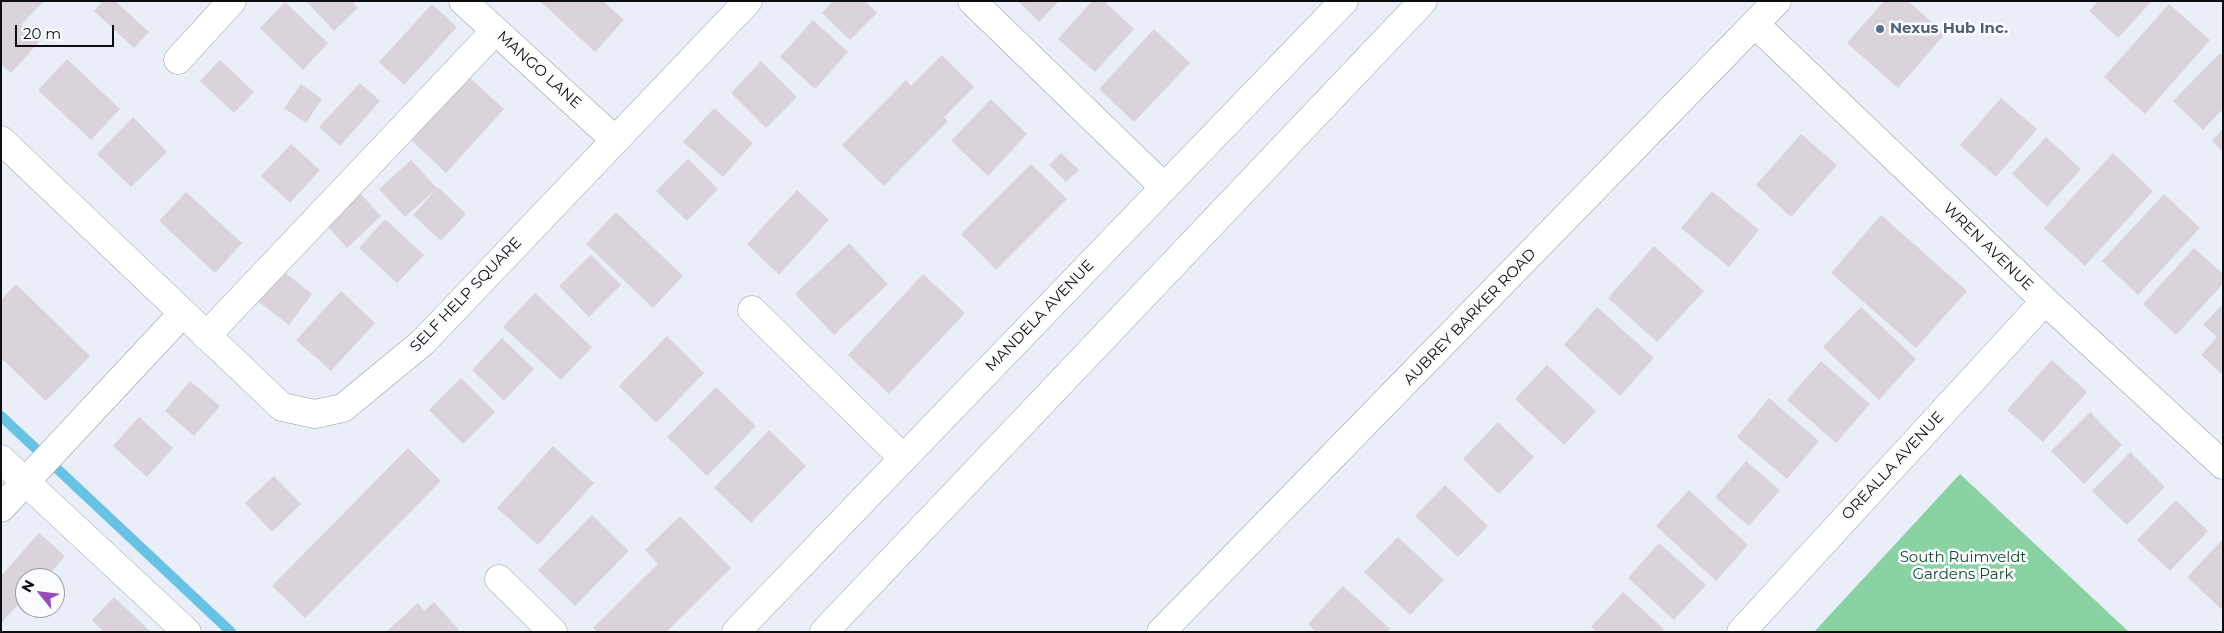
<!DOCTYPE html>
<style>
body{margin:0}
#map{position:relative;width:2224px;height:633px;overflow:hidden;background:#e9eef8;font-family:Montserrat,sans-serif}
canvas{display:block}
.frame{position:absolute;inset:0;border:2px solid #0c0e11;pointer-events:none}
.north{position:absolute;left:15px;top:568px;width:50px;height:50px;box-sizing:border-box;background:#fafbfd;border:1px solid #9b9c9f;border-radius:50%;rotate:299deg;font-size:14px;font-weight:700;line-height:20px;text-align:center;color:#0c0e11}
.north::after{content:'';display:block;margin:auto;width:18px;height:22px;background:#974bbd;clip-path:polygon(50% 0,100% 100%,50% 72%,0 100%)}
.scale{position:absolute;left:15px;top:25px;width:99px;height:22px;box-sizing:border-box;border:2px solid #0c0e11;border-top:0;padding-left:6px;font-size:15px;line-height:18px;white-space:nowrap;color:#0c0e11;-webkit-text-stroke:4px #fafbfd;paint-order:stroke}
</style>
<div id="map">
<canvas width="2224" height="633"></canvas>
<div class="frame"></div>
<div class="north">N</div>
<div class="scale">20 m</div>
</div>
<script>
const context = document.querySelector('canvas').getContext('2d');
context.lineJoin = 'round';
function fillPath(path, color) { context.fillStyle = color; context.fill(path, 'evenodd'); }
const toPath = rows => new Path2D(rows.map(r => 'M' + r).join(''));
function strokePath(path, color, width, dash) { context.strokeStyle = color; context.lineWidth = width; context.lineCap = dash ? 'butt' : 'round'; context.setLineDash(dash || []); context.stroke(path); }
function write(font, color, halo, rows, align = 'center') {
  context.font = font + ' Montserrat,sans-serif'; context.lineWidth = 5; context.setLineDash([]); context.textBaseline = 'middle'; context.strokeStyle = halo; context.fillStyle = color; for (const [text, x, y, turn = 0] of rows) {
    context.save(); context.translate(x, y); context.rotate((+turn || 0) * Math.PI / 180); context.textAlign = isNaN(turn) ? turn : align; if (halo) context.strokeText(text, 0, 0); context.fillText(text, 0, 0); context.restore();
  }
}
fillPath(toPath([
 [1960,474,2129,632,1814,632]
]), '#8ad2a4');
strokePath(toPath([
 [1,416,231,632]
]), '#68c2e3', 10);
fillPath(toPath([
 [1,1,44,1,21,25,39,42,11,73,1,64],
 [103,1,115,1,149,32,134,48,94,11],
 [306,1,352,1,358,8,334,31],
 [540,1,603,1,624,20,595,52],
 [833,1,865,1,877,13,850,40,822,13],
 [1018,1,1059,1,1039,22],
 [1092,1,1104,1,1134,29,1095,72,1058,39],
 [1884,1,1908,1,1945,34,1898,88,1847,43],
 [2098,1,2152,1,2118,38,2089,11],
 [285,2,328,43,303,70,260,28],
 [432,4,457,27,404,85,379,62],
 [2169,4,2210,40,2145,114,2104,77],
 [813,20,848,52,815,89,780,57],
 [1154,29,1190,63,1134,122,1099,89],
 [2220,53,2223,56,2223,109,2203,130,2173,101],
 [942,55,974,87,944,117,948,121,884,186,842,145,906,80,911,86],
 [67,59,120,109,91,140,38,90],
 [220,60,254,92,234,113,200,81],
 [761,61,797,97,766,128,731,93],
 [468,76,504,109,446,173,410,139],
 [360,83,380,101,340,146,319,127],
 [301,84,322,99,306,123,284,108],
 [2001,98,2037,129,1996,177,1960,145],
 [991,99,1027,134,988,176,951,141],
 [714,108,753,143,723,177,683,142],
 [133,117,167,152,131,187,97,154],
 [2223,129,2223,152,2212,141],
 [1801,134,1837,165,1791,217,1756,185],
 [2046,137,2081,169,2047,207,2012,174],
 [291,144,320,170,290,203,261,176],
 [1061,153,1079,170,1066,182,1049,165],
 [2113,153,2153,191,2085,266,2044,228],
 [688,159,718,189,687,221,656,191],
 [411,160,437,188,405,217,379,189],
 [1031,164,1067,199,996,270,961,234],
 [438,187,466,214,441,241,413,215],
 [797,190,829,220,779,275,747,244],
 [358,191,381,216,347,248,324,222],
 [1712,191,1759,230,1729,267,1681,228],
 [186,192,242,243,215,273,159,221],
 [2164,194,2200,228,2138,295,2102,261],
 [616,212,683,276,653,308,586,244],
 [1881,215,1967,291,1916,348,1831,273],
 [385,219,424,255,397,283,359,248],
 [849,243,888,284,834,335,795,294],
 [1654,246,1704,291,1657,342,1608,298],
 [2194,248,2223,274,2223,284,2176,335,2143,304],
 [591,255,621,285,589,317,559,286],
 [279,268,312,294,289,325,255,299],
 [923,274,965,313,889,394,848,355],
 [16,284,90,356,46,401,1,358,1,300],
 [341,291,375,323,331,371,296,340],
 [535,293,592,347,561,380,503,327],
 [2223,304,2223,375,2201,355,2217,337,2203,325],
 [1597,307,1654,358,1620,396,1564,345],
 [1861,307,1916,359,1879,400,1823,347],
 [667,336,704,373,656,423,619,386],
 [502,338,534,369,504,401,472,370],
 [2052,360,2087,392,2043,442,2007,410],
 [1821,361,1870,404,1836,443,1787,400],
 [1547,365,1596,411,1564,445,1515,399],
 [461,378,495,412,463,444,429,410],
 [190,381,220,406,194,436,165,411],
 [716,387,756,426,707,476,667,437],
 [1769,398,1819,441,1787,479,1737,437],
 [2090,412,2122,445,2084,484,2051,451],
 [139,417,173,448,147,477,113,446],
 [1498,422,1534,457,1499,494,1463,459],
 [769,430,806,466,751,523,714,488],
 [553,446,594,483,538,545,497,508],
 [408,448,441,481,305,618,272,586],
 [2130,452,2165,487,2127,525,2092,491],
 [1746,461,1780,490,1749,526,1715,497],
 [274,476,301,504,272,532,245,503],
 [1445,485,1488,526,1458,557,1415,516],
 [1689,490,1748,545,1716,581,1656,526],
 [2176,500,2208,531,2170,571,2137,540],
 [592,515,629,551,575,606,538,570],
 [680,516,731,568,666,632,596,632,593,628,658,564,645,550],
 [39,533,65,556,47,577,49,578,25,578,25,597,1,623,1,576],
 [1398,537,1444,580,1410,615,1364,572],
 [2223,539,2223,607,2221,609,2187,577],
 [1659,543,1706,585,1674,620,1628,578],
 [55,584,63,591,55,601],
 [1343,586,1390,629,1387,632,1316,632,1308,624],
 [1623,592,1664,629,1661,632,1597,632,1591,627],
 [114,597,151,632,104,632,92,620],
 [434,602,459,630,456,632,386,632,418,603,424,611]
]), '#dbd3dc');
const minor = toPath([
 [463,1,615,140],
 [972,1,1164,187],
 [1756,25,2045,301,2223,465],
 [178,60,232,1],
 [1,140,282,407,315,414,343,408,423,342,748,1],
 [752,310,903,458],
 [206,336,495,31],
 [1,459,187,632],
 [1,508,182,314],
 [499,579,553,632],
 [1161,632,1777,1],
 [1741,632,2045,301]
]);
const secondary = toPath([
 [736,632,1344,1],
 [824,632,1423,1]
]);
strokePath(minor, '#989da6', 29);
strokePath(secondary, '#989da6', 29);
strokePath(minor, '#fff', 28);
strokePath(secondary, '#fff', 28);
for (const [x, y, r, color] of [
 [1880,29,5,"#5c6f8a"]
]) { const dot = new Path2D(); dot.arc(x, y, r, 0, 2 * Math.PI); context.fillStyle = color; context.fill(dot); strokePath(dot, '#fafbfd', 2); }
write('bold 15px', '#4e5e75', '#fafbfd', [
 ["Nexus Hub Inc.",1890,29]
], 'left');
write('15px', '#0c0e11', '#fafbfd', [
 ["MANGO LANE",539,70,42],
 ["WREN AVENUE",1988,247,44],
 ["SELF HELP SQUARE",466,295,-46],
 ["MANDELA AVENUE",1040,316,-46],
 ["AUBREY BARKER ROAD",1470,317,-46],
 ["OREALLA AVENUE",1893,466,-47]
]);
write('15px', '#174d30', '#fafbfd', [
 ["South Ruimveldt",1963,558],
 ["Gardens Park",1963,575]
]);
</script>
